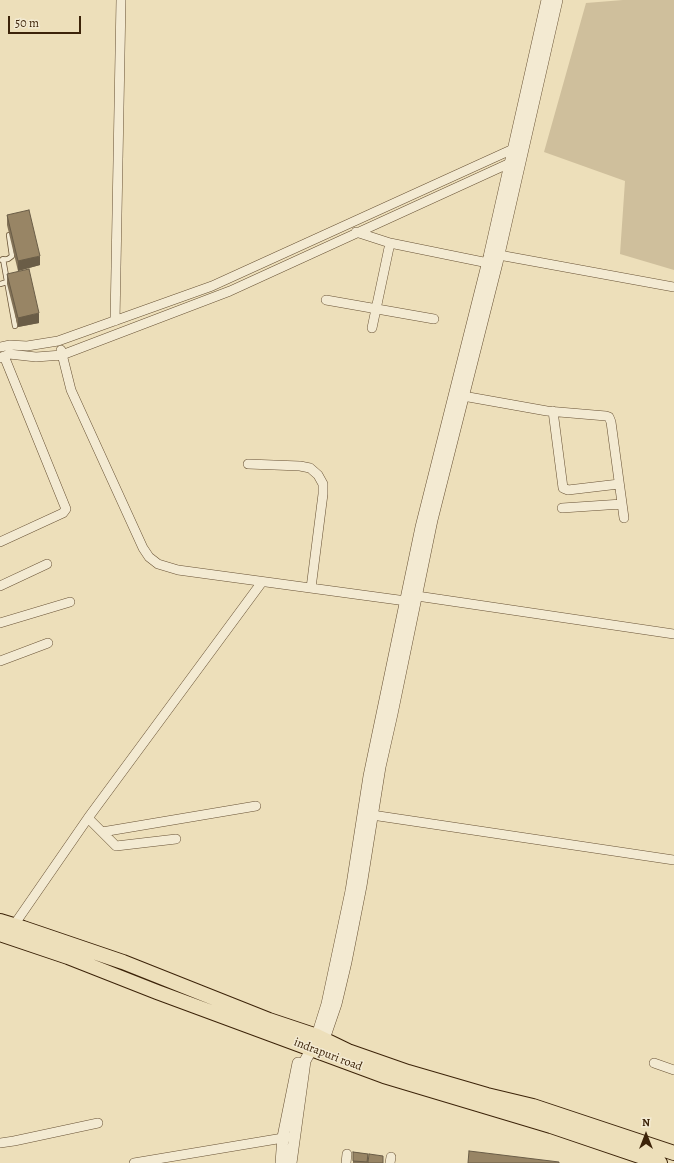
<!DOCTYPE html>
<style>
body{margin:0}
#map{position:relative;width:674px;height:1163px;overflow:hidden;background:#eddfba;font-family:Alegreya,serif}
canvas{display:block}
.north{position:absolute;left:626px;top:1115px;width:40px;height:40px;-webkit-text-stroke:3px #f3ead2;paint-order:stroke;rotate:0deg;font-size:11px;font-weight:700;line-height:16px;text-align:center;color:#3c2309}
.north::after{content:'';display:block;margin:auto;width:14px;height:18px;background:#3c2309;clip-path:polygon(50% 0,100% 100%,50% 72%,0 100%)}
.scale{position:absolute;left:8px;top:16px;width:73px;height:18px;box-sizing:border-box;border:2px solid #3c2309;border-top:0;padding-left:5px;font-size:12px;line-height:14px;white-space:nowrap;color:#3c2309;-webkit-text-stroke:3px #f3ead2;paint-order:stroke}
</style>
<div id="map">
<canvas width="674" height="1163"></canvas>
<div class="north">N</div>
<div class="scale">50 m</div>
</div>
<script>
const context = document.querySelector('canvas').getContext('2d');
context.lineJoin = 'round';
function fillPath(path, color) { context.fillStyle = color; context.fill(path, 'evenodd'); }
const toPath = rows => new Path2D(rows.map(r => 'M' + r).join(''));
function strokePath(path, color, width, dash) { context.strokeStyle = color; context.lineWidth = width; context.lineCap = dash ? 'butt' : 'round'; context.setLineDash(dash || []); context.stroke(path); }
function write(font, color, halo, rows, align = 'center') {
  context.font = font + ' Alegreya,serif'; context.lineWidth = 3; context.setLineDash([]); context.textBaseline = 'middle'; context.strokeStyle = halo; context.fillStyle = color; for (const [text, x, y, turn = 0] of rows) {
    context.save(); context.translate(x, y); context.rotate((+turn || 0) * Math.PI / 180); context.textAlign = isNaN(turn) ? turn : align; if (halo) context.strokeText(text, 0, 0); context.fillText(text, 0, 0); context.restore();
  }
}
fillPath(toPath([
 [623,0,674,0,674,270,620,254,625,181,544,152,586,3]
]), '#cfbf9c');
const service = toPath([
 [3,259,15,326],
 [2,260,8,259,12,256,9,235],
 [0,284,7,282]
]);
const minor = toPath([
 [356,232,390,243,493,264],
 [499,255,674,287],
 [326,300,434,319],
 [115,321,121,0],
 [372,328,390,243],
 [0,347,10,345,27,346,58,341,212,286,513,149],
 [61,350,71,390,143,548,149,557,158,564,178,570,406,601],
 [0,358,9,354,36,357,62,355,230,291,510,163],
 [463,396,547,411,606,416,609,417,611,422,624,518],
 [553,411,563,488,568,490,619,484],
 [248,464,300,466,310,468,318,475,323,484,323,494,311,588],
 [562,508,622,504],
 [0,542,63,513,66,509,4,356],
 [0,586,47,564],
 [417,596,674,634],
 [0,623,70,602],
 [0,661,48,643],
 [372,815,674,860],
 [88,818,116,846,176,839],
 [102,832,256,806],
 [14,925,88,818,262,582],
 [654,1063,674,1070],
 [0,1143,14,1141,98,1123],
 [134,1163,289,1137],
 [346,1163,347,1154],
 [390,1163,391,1157]
]);
const tertiary = toPath([
 [311,1041,317,1036,327,1004,351,891,369,776,421,527,489,257,547,0],
 [281,1163,283,1137,298,1063],
 [291,1163,305,1061,312,1048,324,1039,336,1004,346,962,361,886,380,767,392,714,432,520,497,263,557,0]
]);
const primary = toPath([
 [0,921,23,928,123,962,269,1020,317,1036,348,1051,408,1072,487,1095,533,1106,674,1153],
 [0,934,68,957,157,992,384,1076,551,1126,660,1163]
]);
strokePath(service, '#685235', 6);
strokePath(minor, '#685235', 10);
strokePath(tertiary, '#685235', 12);
strokePath(primary, '#3c2309', 16);
strokePath(service, '#f3ead2', 4.5);
strokePath(minor, '#f3ead2', 9);
strokePath(tertiary, '#f3ead2', 11);
strokePath(primary, '#eddfba', 14);
fillPath(toPath([
 [7,215,40,265,18,271,7,225],
 [7,274,39,323,18,327,7,284],
 [353,1152,368,1154,368,1163,353,1163]
]), '#837257');
fillPath(toPath([
 [40,256,40,265,18,271,18,261],
 [39,313,39,323,18,327,18,318]
]), '#6a5d47');
const building = toPath([
 [29,210,40,256,18,261,7,215,29,210],
 [29,269,39,313,18,318,7,274,29,269],
 [469,1151,559,1162,559,1163,468,1163,469,1151],
 [353,1152,368,1154,367,1162,353,1161,353,1152],
 [369,1154,383,1156,383,1163,368,1163,369,1154]
]);
fillPath(building, '#988565');
strokePath(building, '#6a5d47', 1);
write('12px', '#3c2309', '#f3ead2', [
 ["indrapuri road",328,1055,21]
]);
</script>
